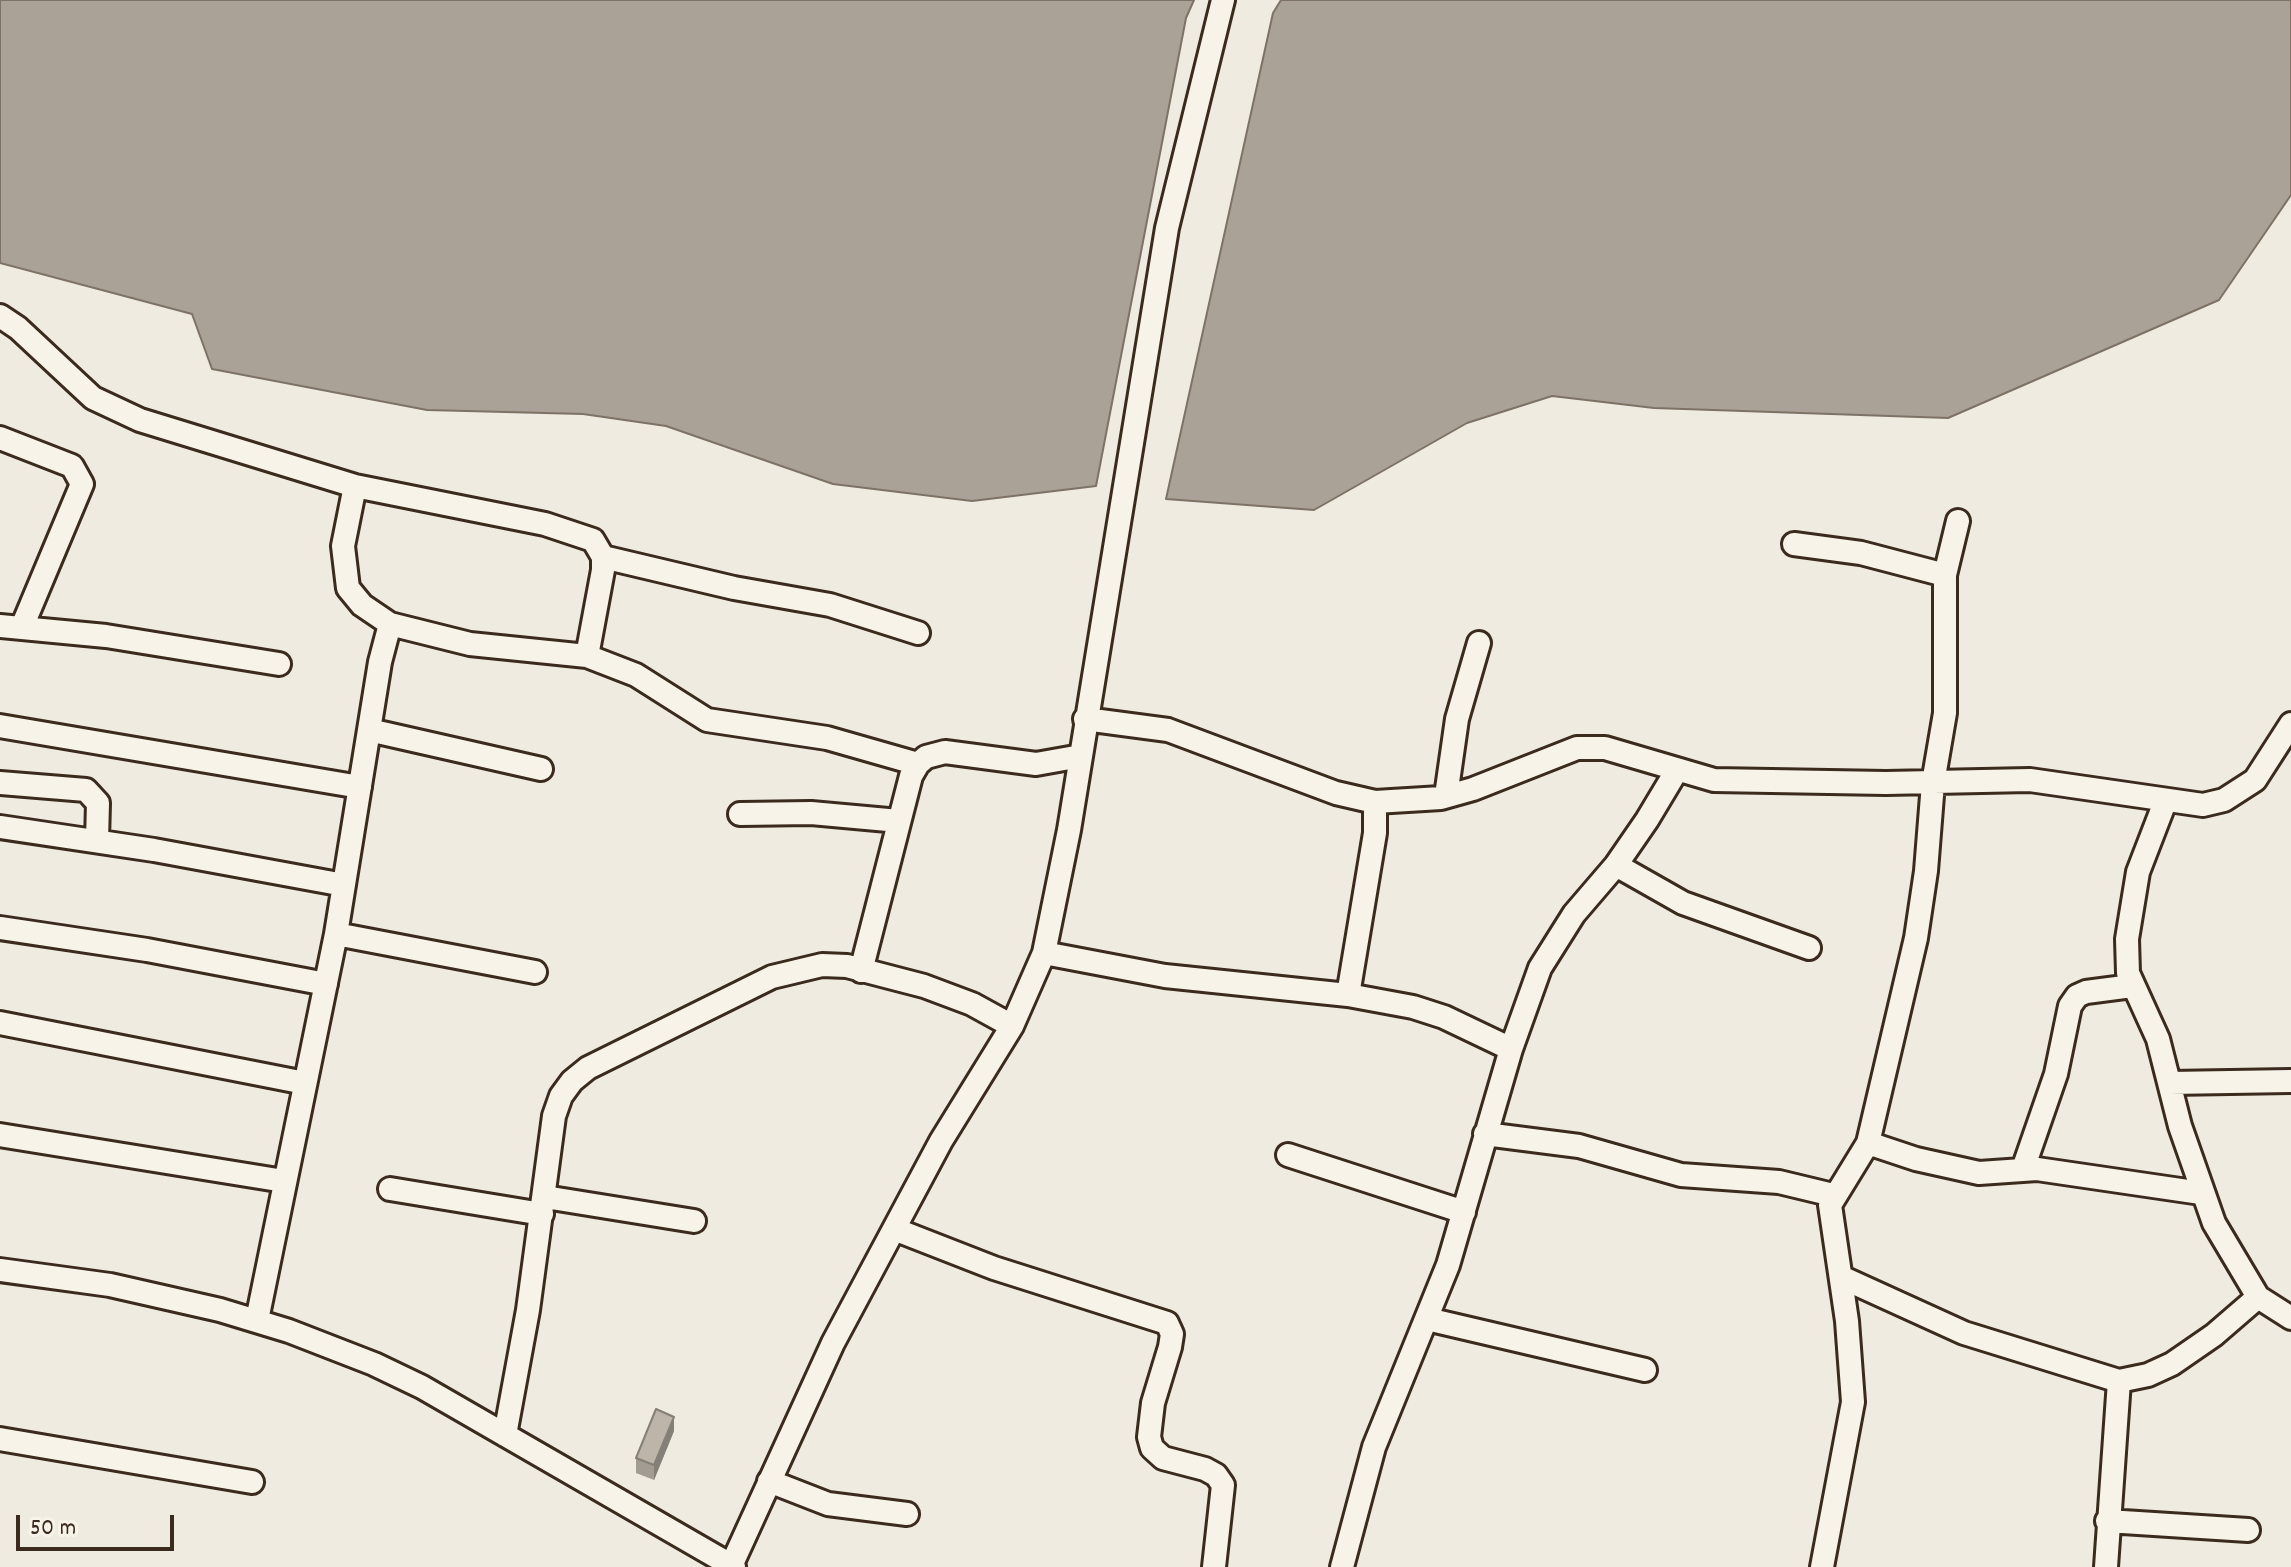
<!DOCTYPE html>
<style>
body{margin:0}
#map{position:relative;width:2291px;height:1567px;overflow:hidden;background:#efebe0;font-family:Dekko,sans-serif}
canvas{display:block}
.scale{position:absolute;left:16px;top:1515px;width:158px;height:36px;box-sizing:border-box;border:4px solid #3b2a1e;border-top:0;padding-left:10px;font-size:24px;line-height:28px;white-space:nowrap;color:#3b2a1e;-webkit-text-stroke:6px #f7f3e8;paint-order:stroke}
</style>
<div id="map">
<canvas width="2291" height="1567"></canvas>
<div class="scale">50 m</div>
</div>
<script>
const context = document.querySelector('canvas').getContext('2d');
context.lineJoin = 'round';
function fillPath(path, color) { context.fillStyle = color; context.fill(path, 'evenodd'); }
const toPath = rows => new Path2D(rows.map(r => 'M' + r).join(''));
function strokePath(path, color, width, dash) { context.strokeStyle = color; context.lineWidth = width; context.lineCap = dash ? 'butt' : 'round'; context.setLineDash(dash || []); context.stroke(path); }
const water = toPath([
 [0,0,1194,0,1186,18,1096,486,972,501,833,484,666,426,583,414,427,410,212,369,192,314,0,263,0,0],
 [1281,0,2291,0,2291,195,2219,300,1948,418,1654,408,1552,396,1467,423,1314,510,1166,499,1273,13,1281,0]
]);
fillPath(water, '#aaa296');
strokePath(water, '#7e7266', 2);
const minor = toPath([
 [0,316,18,328,93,398,140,420,355,486,545,524,593,540,603,557,603,570,587,656],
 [0,438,72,466,82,484,22,627],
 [355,486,343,546,348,588,362,605,390,624,470,644,587,656,636,675,707,720,827,738,918,764],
 [1794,544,1861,553,1945,575],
 [603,557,734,588,830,605,918,633],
 [0,626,106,636,279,664],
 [1085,719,1168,730,1336,793,1375,802,1441,798,1473,789,1577,748,1605,748,1714,780,1886,783,2030,780,2203,805,2224,800,2255,780,2291,724],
 [0,726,360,787],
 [369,730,541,769],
 [0,783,86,790,98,803,97,841],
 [1446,796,1457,719,1479,643],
 [2165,802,2138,872,2127,939,2128,973,2158,1039,2180,1126,2214,1223,2258,1297,2291,1318],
 [740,814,811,813,899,821],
 [0,827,154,850,344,885],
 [1616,865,1683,903,1809,948],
 [0,928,147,950,326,984],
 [336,934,535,972],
 [1044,953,1165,976,1348,995,1413,1007,1444,1017,1511,1049],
 [861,971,911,776,918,764,926,757,945,752,1036,764,1081,756],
 [1348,995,1375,833,1375,802],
 [0,1023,305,1083],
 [2170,1083,2291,1081],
 [1485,1134,1579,1146,1681,1175,1779,1182,1833,1195],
 [0,1135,284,1181],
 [1868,1143,1916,1159,1979,1173,2037,1169,2201,1193],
 [1288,1155,1464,1212],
 [2023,1169,2056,1074,2070,1006,2077,996,2086,992,2132,986],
 [390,1189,542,1214],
 [545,1197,694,1221],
 [894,1229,994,1268,1167,1323,1172,1334,1170,1347,1153,1403,1149,1437,1152,1448,1163,1458,1205,1469,1216,1475,1223,1485,1214,1567],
 [0,1270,110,1285,220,1310,289,1331,374,1364,422,1387,734,1567],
 [1841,1277,1964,1333,2119,1381,2148,1375,2172,1364,2214,1335,2258,1297],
 [1427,1319,1645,1370],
 [257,1320,336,934,380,662,390,624],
 [505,1435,528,1310,554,1116,561,1096,572,1081,588,1068,772,977,822,965,847,966,924,986,972,1004,1012,1026],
 [0,1439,252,1482],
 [769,1481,828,1504,907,1514],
 [2107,1521,2248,1530],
 [731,1566,833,1343,941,1141,1012,1026,1044,953,1069,830,1167,228,1223,0],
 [1342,1567,1374,1447,1448,1265,1511,1049,1540,968,1574,914,1616,865,1647,820,1677,770],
 [1822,1567,1853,1402,1847,1321,1830,1205,1868,1143,1916,938,1926,871,1933,783,1945,713,1945,575,1958,521],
 [2106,1567,2119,1381]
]);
strokePath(minor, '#3b2a1e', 28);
strokePath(minor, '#f7f3e8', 22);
fillPath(toPath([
 [674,1431,654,1480,636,1473,636,1458]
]), '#a39c92');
fillPath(toPath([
 [674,1417,674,1431,654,1480,654,1465]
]), '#847f77');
const building = toPath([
 [656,1409,674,1417,654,1465,636,1458,656,1409]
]);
fillPath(building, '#bdb5aa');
strokePath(building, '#847f77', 2);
</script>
